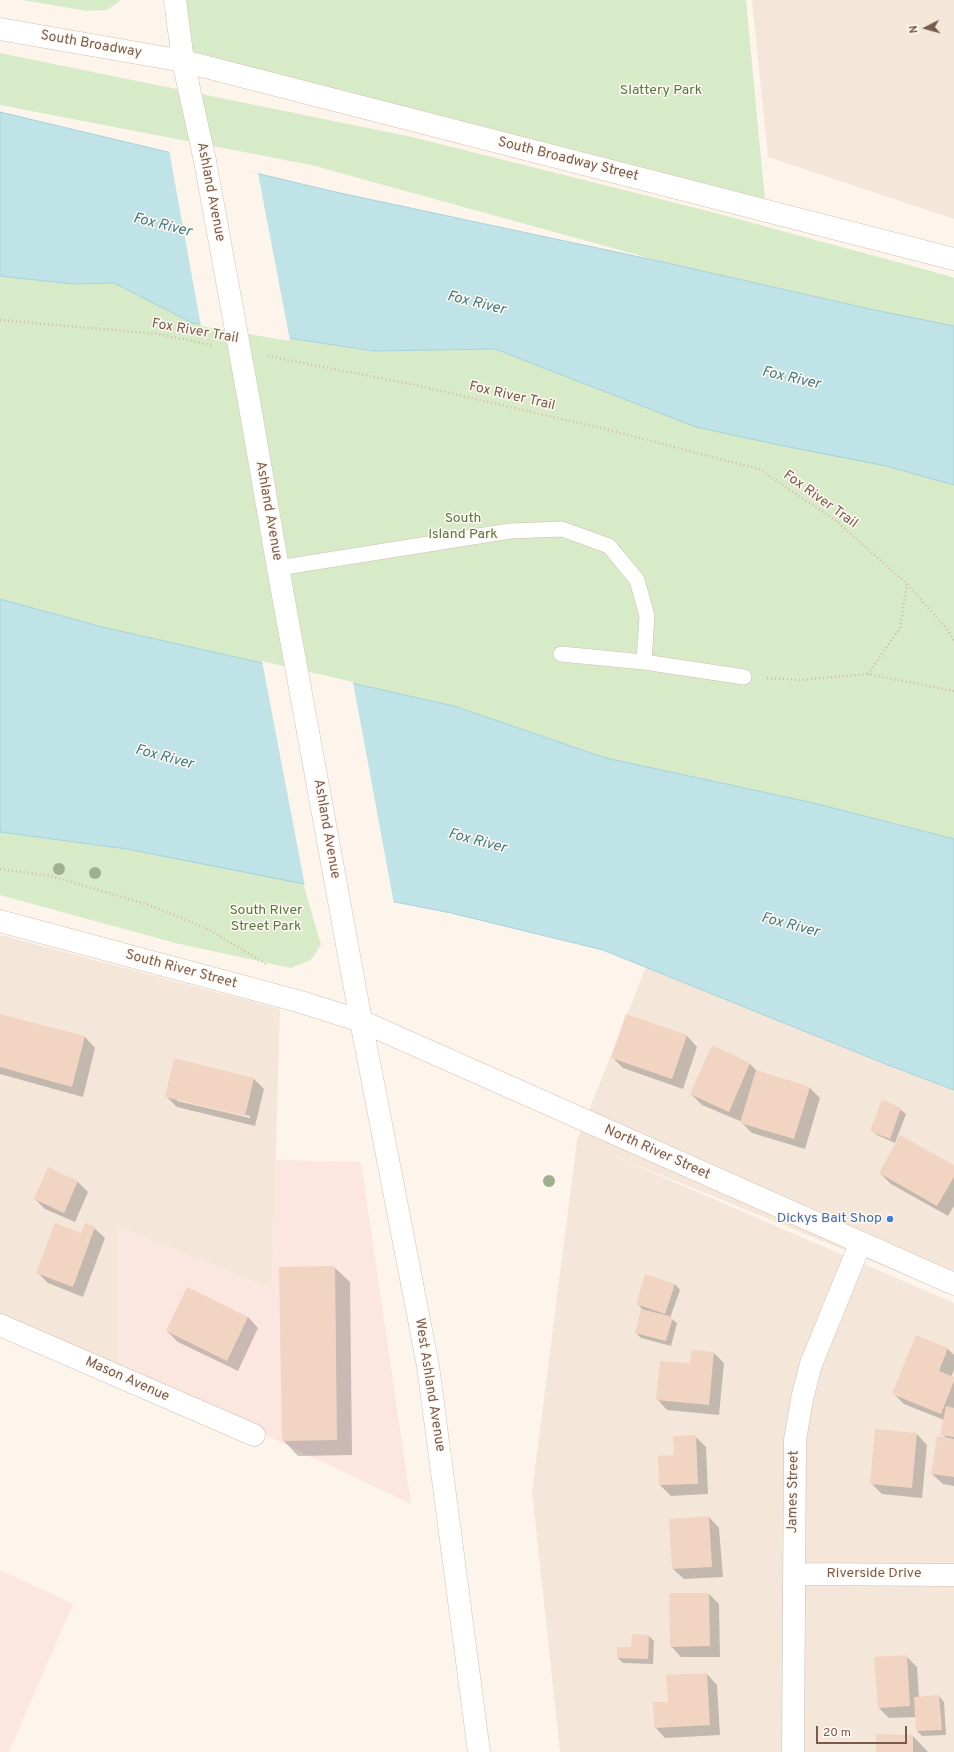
<!DOCTYPE html>
<style>
body{margin:0}
#map{position:relative;width:954px;height:1752px;overflow:hidden;background:#fdf5ec;font-family:Overpass,sans-serif}
canvas{display:block}
.north{position:absolute;left:906px;top:8px;width:40px;height:40px;-webkit-text-stroke:3px #fff9f2;paint-order:stroke;rotate:264deg;font-size:11px;font-weight:700;line-height:16px;text-align:center;color:#795b4e}
.north::after{content:'';display:block;margin:auto;width:14px;height:18px;background:#795b4e;clip-path:polygon(50% 0,100% 100%,50% 72%,0 100%)}
.scale{position:absolute;left:816px;top:1726px;width:91px;height:18px;box-sizing:border-box;border:2px solid #795b4e;border-top:0;padding-left:5px;font-size:12px;line-height:14px;white-space:nowrap;color:#795b4e;-webkit-text-stroke:3px #fff9f2;paint-order:stroke}
</style>
<div id="map">
<canvas width="954" height="1752"></canvas>
<div class="north">N</div>
<div class="scale">20 m</div>
</div>
<script>
const context = document.querySelector('canvas').getContext('2d');
context.lineJoin = 'round';
function fillPath(path, color) { context.fillStyle = color; context.fill(path, 'evenodd'); }
const toPath = rows => new Path2D(rows.map(r => 'M' + r).join(''));
function strokePath(path, color, width, dash) { context.strokeStyle = color; context.lineWidth = width; context.lineCap = dash ? 'butt' : 'round'; context.setLineDash(dash || []); context.stroke(path); }
function write(font, color, halo, rows, align = 'center') {
  context.font = font + ' Overpass,sans-serif'; context.lineWidth = 3; context.setLineDash([]); context.textBaseline = 'middle'; context.strokeStyle = halo; context.fillStyle = color; for (const [text, x, y, turn = 0] of rows) {
    context.save(); context.translate(x, y); context.rotate((+turn || 0) * Math.PI / 180); context.textAlign = isNaN(turn) ? turn : align; if (halo) context.strokeText(text, 0, 0); context.fillText(text, 0, 0); context.restore();
  }
}
fillPath(toPath([
 [752,0,954,0,954,219,768,157],
 [0,935,280,1009,272,1289,118,1227,118,1365,0,1317],
 [646,967,888,1065,954,1090,954,1295,605,1152,954,1303,954,1752,560,1752,532,1492,577,1140]
]), '#f4e7da');
fillPath(toPath([
 [275,1160,361,1162,411,1504,118,1365,118,1227,272,1289],
 [0,1570,73,1604,9,1752,0,1752]
]), '#fce7e0');
fillPath(toPath([
 [23,0,121,0,107,10,87,11],
 [175,0,746,0,766,211,183,61],
 [0,53,412,137,712,212,949,276,954,278,954,326,870,309,663,262,311,165,0,105],
 [0,276,72,284,114,283,192,323,373,351,495,349,633,402,886,466,954,485,954,839,814,803,606,758,454,706,102,627,0,599],
 [0,832,127,849,303,883,321,945,311,960,291,968,175,943,0,895]
]), '#d8ebc9');
const water = toPath([
 [0,112,331,191,663,262,870,309,954,326,954,485,886,466,779,445,696,427,495,349,373,351,192,323,114,283,72,284,0,276,0,112],
 [0,599,102,627,454,706,606,758,814,803,954,839,954,1090,888,1065,603,950,451,913,127,849,0,832,0,599]
]);
fillPath(water, '#bfe3e7');
strokePath(water, '#a5d3d9', 1);
fillPath(toPath([
 [169,150,258,173,290,341,201,326],
 [262,661,353,682,394,904,305,886]
]), '#fdf5ec');
fillPath(toPath([
 [0,1015,85,1037,95,1048,83,1097,0,1074],
 [687,1036,697,1047,683,1089,623,1068,612,1057],
 [712,1047,750,1064,758,1072,810,1088,820,1098,805,1149,752,1133,740,1121,702,1105,691,1094],
 [254,1079,264,1089,255,1126,177,1107,166,1096],
 [177,1099,250,1116,250,1118,177,1101],
 [900,1109,906,1114,895,1143,877,1135,872,1130],
 [954,1167,954,1206,948,1216,891,1184,880,1173],
 [48,1169,78,1182,88,1192,75,1222,45,1209,35,1199],
 [94,1228,105,1238,83,1297,48,1283,37,1272,82,1234],
 [334,1267,350,1282,352,1455,298,1456,283,1440],
 [675,1284,680,1290,670,1318,677,1323,671,1346,641,1338,636,1333,642,1309,637,1303],
 [248,1317,258,1328,238,1371,178,1342,167,1331],
 [948,1349,954,1355,954,1370,951,1377,954,1378,954,1486,943,1484,932,1474,946,1438,942,1434,944,1420,904,1404,894,1394],
 [714,1353,724,1363,719,1415,667,1410,657,1399,691,1364],
 [917,1434,927,1445,922,1498,882,1494,871,1483],
 [695,1436,706,1447,708,1494,671,1496,660,1485],
 [709,1517,719,1528,723,1577,684,1579,673,1569],
 [709,1594,719,1604,720,1657,681,1657,671,1646],
 [649,1636,654,1641,653,1664,623,1663,618,1658],
 [906,1656,917,1667,919,1698,939,1696,944,1702,946,1735,922,1736,917,1731,916,1717,889,1718,879,1708],
 [707,1674,717,1685,720,1735,665,1738,655,1727,669,1703],
 [913,1736,928,1752,877,1752]
]), '#0003');
fillPath(toPath([
 [0,1014,85,1036,72,1087,0,1067],
 [626,1014,687,1035,672,1079,611,1058],
 [712,1045,750,1063,729,1112,690,1094],
 [174,1058,254,1078,245,1116,165,1097],
 [756,1070,810,1087,794,1139,740,1123],
 [882,1099,901,1108,890,1139,870,1131],
 [900,1135,954,1165,954,1177,937,1206,879,1173],
 [48,1167,78,1181,64,1213,34,1199],
 [55,1223,81,1233,85,1223,95,1227,73,1287,36,1273],
 [335,1266,337,1440,282,1441,279,1267],
 [645,1274,675,1284,665,1314,636,1304],
 [187,1287,248,1317,227,1361,166,1331],
 [641,1309,673,1317,666,1341,635,1333],
 [916,1335,948,1348,939,1371,954,1377,954,1381,941,1414,892,1394],
 [692,1350,714,1352,709,1405,656,1400,660,1361,690,1363],
 [946,1406,954,1408,954,1437,940,1435],
 [875,1429,917,1433,912,1488,870,1484],
 [696,1435,698,1484,659,1485,658,1456,674,1455,673,1436],
 [937,1436,954,1439,954,1477,931,1474],
 [709,1516,712,1567,672,1569,669,1519],
 [669,1593,709,1593,710,1646,670,1647],
 [632,1634,649,1635,648,1659,617,1658,617,1647,631,1647],
 [907,1655,910,1706,878,1708,874,1657],
 [707,1673,710,1725,654,1728,653,1702,668,1702,666,1675],
 [939,1695,942,1730,916,1731,914,1697],
 [876,1734,913,1735,913,1752,876,1752]
]), '#f2d4c3');
const lane = toPath([
 [278,568,510,531,562,529,609,546,637,580,647,616,644,662],
 [561,654,644,662,744,677]
]);
const street = toPath([
 [0,1325,254,1435],
 [794,1574,954,1575],
 [793,1752,795,1440,802,1399,811,1364,860,1244]
]);
const secondary = toPath([
 [175,0,183,61,205,161],
 [0,29,183,61,954,259],
 [249,401,278,568,361,1021,428,1366,479,1752],
 [0,921,301,1002,361,1021,954,1284]
]);
strokePath(lane, '#d0bdb0', 16);
strokePath(street, '#d0bdb0', 23);
strokePath(secondary, '#d5bfb0', 23);
strokePath(toPath([
 [0,320,158,334,212,345],
 [268,356,415,385,601,428,759,469,835,520,907,584,947,629,954,641],
 [868,674,900,628,907,584],
 [767,678,800,680,868,674,954,691],
 [0,869,51,876,149,905,210,930,266,964]
]), '#d8b7a5', 2.5, [1, 3]);
strokePath(lane, '#fff', 15);
strokePath(street, '#fff', 22);
strokePath(secondary, '#fff', 22);
const secondaryBridge = toPath([
 [205,161,249,401]
]);
strokePath(secondaryBridge, '#d5bfb0', 23, []);
strokePath(secondaryBridge, '#fff', 22);
context.fillStyle = '#a0b08e';
for (const [x, y] of [
 [59,869],
 [95,873],
 [549,1181]
]) { context.beginPath(); context.arc(x, y, 6, 0, 2 * Math.PI); context.fill(); }
for (const [x, y, r, color] of [
 [890,1219,4,"#3f7fe0"]
]) { const dot = new Path2D(); dot.arc(x, y, r, 0, 2 * Math.PI); context.fillStyle = color; context.fill(dot); strokePath(dot, '#fff9f2', 1.5); }
write('14px', '#795b4e', '#fff9f2', [
 ["South Broadway",91,45,10],
 ["South Broadway Street",568,160,14],
 ["Ashland Avenue",210,192,79],
 ["Fox River Trail",195,332,10],
 ["Fox River Trail",512,397,13],
 ["Fox River Trail",820,500,36],
 ["Ashland Avenue",268,511,80],
 ["Ashland Avenue",326,829,80],
 ["South River Street",181,970,15],
 ["North River Street",657,1153,24],
 ["Mason Avenue",127,1380,24],
 ["West Ashland Avenue",429,1385,81],
 ["James Street",794,1492,-89],
 ["Riverside Drive",874,1574]
]);
write('14px', '#547842', '#fff9f2', [
 ["Slattery Park",661,91],
 ["South",463,519],
 ["Island Park",463,535],
 ["South River",266,911],
 ["Street Park",266,927]
]);
write('14px', '#366cbe', '#fff9f2', [
 ["Dickys Bait Shop",882,1219]
], 'right');
write('italic 15px', '#437c84', '#fff9f2', [
 ["Fox River",162,226,14],
 ["Fox River",476,304,14],
 ["Fox River",791,379,13],
 ["Fox River",164,758,15],
 ["Fox River",477,842,15],
 ["Fox River",790,926,15]
]);
</script>
